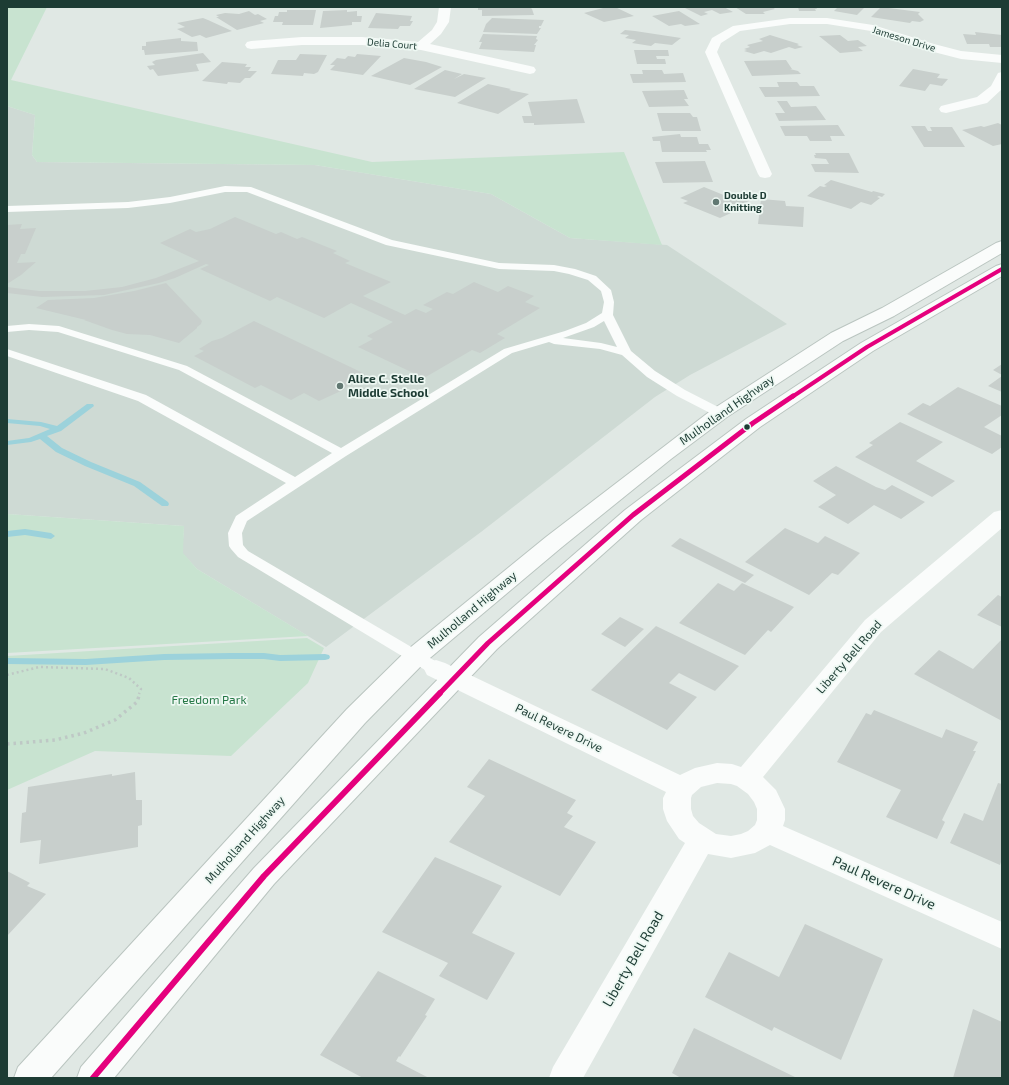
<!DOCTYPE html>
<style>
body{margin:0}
#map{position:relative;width:1009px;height:1085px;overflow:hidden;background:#e0e8e4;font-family:"Exo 2",sans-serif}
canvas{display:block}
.frame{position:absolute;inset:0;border:8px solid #1d3c34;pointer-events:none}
</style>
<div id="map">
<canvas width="1009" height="1085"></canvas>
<div class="frame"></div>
</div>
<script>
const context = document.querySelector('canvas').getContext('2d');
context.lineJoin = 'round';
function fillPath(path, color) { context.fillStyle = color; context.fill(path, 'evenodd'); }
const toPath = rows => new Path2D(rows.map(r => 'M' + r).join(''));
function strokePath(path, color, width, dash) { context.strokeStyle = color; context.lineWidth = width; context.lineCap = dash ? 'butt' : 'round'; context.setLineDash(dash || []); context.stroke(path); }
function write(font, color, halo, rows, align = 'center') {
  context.font = font + ' "Exo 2",sans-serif'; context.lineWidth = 3.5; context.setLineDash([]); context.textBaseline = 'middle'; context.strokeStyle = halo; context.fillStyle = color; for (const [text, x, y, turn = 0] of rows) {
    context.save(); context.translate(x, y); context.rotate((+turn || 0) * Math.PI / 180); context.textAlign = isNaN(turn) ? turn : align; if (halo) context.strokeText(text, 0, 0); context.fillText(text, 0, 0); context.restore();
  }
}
fillPath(toPath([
 [7,106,35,115,32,155,37,162,315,165,491,194,570,238,667,245,787,324,690,375,655,397,481,532,326,647,197,569,182,553,184,526,7,514]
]), '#cedad4');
fillPath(toPath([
 [7,7,47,7,11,80,372,162,624,152,662,245,570,238,491,194,315,165,37,162,32,155,35,115,7,106],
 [7,514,184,526,183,553,197,569,308,636,7,653],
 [307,638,324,648,308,683,231,756,95,751,7,790,7,656]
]), '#c8e3d0');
fillPath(toPath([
 [87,404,93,404,94,406,61,431,47,436,62,448,91,462,140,482,168,502,169,504,168,506,162,506,134,486,85,466,56,452,40,439,31,442,7,445,7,441,29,438,50,429,40,426,7,423,7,419,41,422,57,426,87,404],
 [25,529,51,533,55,536,51,539,25,535,7,537,7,531,25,529],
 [231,653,264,653,280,655,325,654,329,655,330,657,329,659,325,660,280,661,264,659,231,659,164,660,86,665,7,664,7,658,86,659,164,654,231,653]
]), '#9cd2db');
fillPath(toPath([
 [478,7,530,7,532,9,534,15,482,16,482,10,478,10],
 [607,7,615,7,634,16,604,22,584,13],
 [692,7,724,7,733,12,720,14,712,10,704,12,708,14,701,16,685,8],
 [735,7,772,7,775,9,763,12,765,14,746,14],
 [798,7,816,7,817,9,815,9,816,11,799,11],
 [838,7,865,7,857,15,834,11],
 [881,7,920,12,918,14,924,20,920,22,912,21,910,23,871,17],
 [287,10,316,10,313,25,282,25,283,22,273,22,275,16,278,16,279,12,287,12],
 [347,10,347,12,357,11,357,16,362,16,361,22,352,22,352,25,320,28,323,11],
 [249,11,255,15,258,14,267,19,260,21,264,23,237,30,216,17,219,17,216,15,225,13,239,14],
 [679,11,700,24,685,26,681,24,669,26,652,16],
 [376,13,412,16,410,21,413,21,410,26,400,26,398,29,368,28],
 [203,18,208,20,232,31,206,38,200,35,192,37,177,29,185,27,177,23],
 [492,18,544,20,541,26,539,26,539,28,541,28,537,34,483,32,486,24],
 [625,30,635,31,681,38,672,45,655,43,651,46,632,43,636,40,625,38,629,35,620,34],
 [975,32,1002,35,1002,47,990,47,989,44,967,44,963,34,976,35],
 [483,34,537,36,536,39,538,40,534,45,536,45,534,52,479,49,482,42,479,42],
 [770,35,799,44,797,45,803,47,795,49,789,47,771,53,764,51,754,54,744,51,747,50,744,49,750,47,747,45,763,41,759,39],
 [840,35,848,41,858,40,867,46,858,47,863,51,840,53,819,36],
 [181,38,181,41,197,42,198,51,145,55,144,50,142,50,142,46,146,46,146,42],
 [634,50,668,50,669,56,656,56,657,59,665,59,666,64,637,64],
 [203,53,211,62,196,64,199,71,158,76,153,69,150,70,147,66,155,65,152,62,156,60],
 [300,54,327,55,318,72,314,74,304,73,303,76,271,74,278,60,296,60],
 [357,54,381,56,363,75,330,70,335,65,330,65,337,58,345,59,348,56,355,57],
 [404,58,426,62,442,67,410,85,371,76],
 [786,60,792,69,790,69,798,71,801,74,752,76,744,61],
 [222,62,247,64,245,67,251,67,248,71,257,71,250,78,245,78,240,83,228,82,227,84,202,81],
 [913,69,940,74,937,78,948,79,942,86,930,84,925,91,899,86],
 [445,70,462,74,454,79,464,74,486,78,455,97,414,89],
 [642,70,662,70,664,74,683,73,686,82,633,83,630,74,643,74],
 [777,82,797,82,800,86,814,86,820,96,765,97,759,87,779,87],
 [488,84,511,89,509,90,529,94,498,114,457,103],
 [684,90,688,99,684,99,689,106,649,107,642,91],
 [577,99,585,123,534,125,534,123,524,123,522,116,532,116,528,102],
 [777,101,787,101,791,107,816,106,826,120,779,121,775,113,785,113],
 [657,113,690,113,693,117,697,117,701,131,662,131],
 [998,123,1002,125,1002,144,993,146,962,130,981,126,984,127],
 [838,125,845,136,830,136,832,141,810,141,807,136,785,136,780,126],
 [911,126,925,126,928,131,932,131,930,127,952,127,965,147,924,147],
 [680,134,681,137,697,137,699,144,708,144,711,150,706,150,707,152,662,152,660,141,653,141,652,137],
 [815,153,849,153,859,173,815,172,811,164,829,164,826,159,815,158,814,155,816,155],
 [705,161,713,182,663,183,655,162],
 [831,180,872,192,873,191,885,194,882,197,879,196,877,197,880,198,871,205,861,202,851,209,807,196,820,186,824,187,827,186,824,185],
 [704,187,726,196,729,194,749,201,727,211,731,213,720,218,683,203,688,201,680,198],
 [761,199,785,201,786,206,804,207,803,227,758,224],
 [235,217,276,234,281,232,297,239,302,237,337,251,333,253,350,261,345,263,391,282,363,296,405,315,416,309,426,313,433,309,423,305,447,292,453,294,474,282,498,292,508,286,534,296,525,302,540,308,497,334,505,338,480,353,472,350,424,378,358,347,373,339,367,336,393,322,351,303,324,318,277,297,270,301,200,269,209,265,206,264,175,278,159,283,104,295,42,297,7,293,7,287,39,291,85,291,122,287,156,278,199,261,160,243,190,229,196,232,210,229],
 [22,224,20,229,36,228,25,254,21,254,17,263,36,262,21,275,7,284,7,225],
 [166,283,202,321,201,324,197,327,197,328,179,343,150,335,127,334,112,330,84,320,86,320,36,308,48,300,94,298,134,291],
 [254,321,365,374,348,385,343,390,319,401,304,393,291,400,261,385,255,388,194,356,204,351,199,349,212,341,222,338],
 [1002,364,1002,375,993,370],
 [1002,376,1002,392,988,386],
 [958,387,1002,406,1002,415,984,427,1002,436,1002,447,992,454,907,414,923,403,930,406],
 [900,422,943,442,916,461,955,481,932,497,855,457,873,445,869,443],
 [836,466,876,487,885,490,892,485,925,502,901,519,874,505,848,524,818,507,836,495,813,481],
 [785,528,818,543,825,536,860,553,838,575,832,573,809,595,745,562],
 [680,538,754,575,745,583,671,546],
 [718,583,734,591,742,583,794,607,771,632,768,630,745,655,679,623],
 [998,595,1002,597,1002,627,977,615],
 [620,617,644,629,625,647,601,634],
 [656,626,739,666,715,691,679,673,669,683,697,697,667,730,591,690],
 [1002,639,1002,721,914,674,939,650,973,669],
 [874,710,942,738,946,729,978,742,973,751,976,751,942,820,945,822,937,839,886,817,901,790,837,762,866,713,871,715],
 [489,759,576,800,567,813,573,816,564,827,596,842,560,896,449,842,485,796,467,787],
 [135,772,136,800,142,800,142,825,138,826,138,847,39,864,41,840,20,843,22,813,26,812,28,787,112,774,112,776],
 [998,783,1002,784,1002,859,1000,865,950,843,964,813,983,821],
 [435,857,502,886,472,933,515,953,487,1000,439,976,448,963,382,932],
 [7,871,30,883,27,886,46,894,7,936],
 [805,924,883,959,841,1060,774,1027,772,1031,705,997,729,952,779,977],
 [378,971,435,999,425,1015,427,1016,400,1057,399,1056,396,1061,429,1078,363,1078,320,1055],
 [973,1009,1002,1022,1002,1078,953,1078],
 [694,1028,797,1078,681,1078,672,1073]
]), '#c8cfcc');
const secondary = toPath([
 [1002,241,1002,253,894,316,843,341,727,417,671,459,562,547,424,663,365,723,51,1078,14,1078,18,1067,347,709,406,651,546,537,713,409,831,333,882,308,996,243,1002,241],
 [1002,264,1002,276,873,351,760,427,641,520,497,649,274,884,114,1078,77,1078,81,1067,254,868,479,637,625,510,746,419,861,343,996,266,1002,264]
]);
strokePath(secondary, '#bac5c0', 2);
strokePath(toPath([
 [7,675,39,667,105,669,129,678,141,689,139,694]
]), '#bec8c5', 2.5, [2, 3]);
strokePath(toPath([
 [7,744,55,740,84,733,115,720,137,702,140,693]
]), '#bec8c5', 3.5, [2.5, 4]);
fillPath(toPath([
 [225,186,251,187,392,240,499,263,554,265,575,269,596,276,611,290,614,302,613,315,631,351,655,371,685,390,724,410,726,413,724,416,720,417,716,416,677,396,647,377,622,355,600,349,554,344,549,342,512,353,346,456,247,521,242,533,243,545,248,551,442,665,444,669,442,673,436,674,430,673,238,557,231,549,229,546,228,533,236,516,286,483,138,401,7,356,7,349,146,395,295,477,332,453,179,370,58,332,29,330,7,332,7,326,29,324,59,326,187,366,341,448,504,349,565,331,586,323,602,313,604,302,601,291,588,280,569,274,554,271,499,269,386,245,247,192,225,192,170,203,128,208,7,212,7,206,128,202,170,197,225,186],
 [604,321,617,347,601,343,563,338,594,327,604,321]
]), '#fafcfb');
fillPath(toPath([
 [439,7,451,7,449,22,441,34,430,44,530,66,534,67,536,70,534,73,530,74,421,50,362,45,302,45,251,49,247,48,245,45,247,42,251,41,302,37,362,37,418,42,432,30,437,22,439,7],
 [790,18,827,18,873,25,934,44,961,51,1002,55,1002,63,961,59,926,50,871,31,827,24,790,24,740,31,721,43,717,52,772,174,770,177,765,178,760,177,758,174,705,52,712,38,733,26,790,18],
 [1002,72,1002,89,987,103,946,113,941,112,939,109,941,106,977,97,991,86,998,73,1002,72],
 [1002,510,1002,528,881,632,763,777,776,790,785,809,785,820,783,826,1002,922,1002,949,770,845,755,853,731,858,708,854,583,1078,549,1078,553,1067,685,843,679,839,667,821,663,809,663,798,666,792,427,675,424,669,427,663,436,660,445,663,680,775,695,768,717,763,732,764,741,767,865,620,994,512,1002,510],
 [717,783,731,784,737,786,748,794,754,802,757,809,757,820,755,825,748,831,741,834,731,836,716,834,699,823,693,816,691,809,691,798,692,795,701,787,717,783]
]), '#fafcfb');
fillPath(secondary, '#fafcfb');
strokePath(toPath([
 [792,397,867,347,1002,269]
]), '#e5007d', 4);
strokePath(toPath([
 [439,694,488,643,633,515,753,423,793,396]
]), '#e5007d', 5);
strokePath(toPath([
 [93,1078,264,876,440,693]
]), '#e5007d', 6);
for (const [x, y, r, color] of [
 [716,202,4,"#617872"],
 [340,386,4,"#617872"],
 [747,427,3.5,"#1d3c34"]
]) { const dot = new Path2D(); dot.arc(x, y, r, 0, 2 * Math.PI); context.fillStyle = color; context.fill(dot); strokePath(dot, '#eef8f3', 1.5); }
write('10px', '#1d3c34', '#eef8f3', [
 ["Jameson Drive",904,39,17],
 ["Delia Court",392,44,5]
]);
write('bold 10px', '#1d3c34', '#eef8f3', [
 ["Double D",724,196],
 ["Knitting",724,208]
], 'left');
write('bold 12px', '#1d3c34', '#eef8f3', [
 ["Alice C. Stelle",348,379],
 ["Middle School",348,393]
], 'left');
write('12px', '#1d3c34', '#eef8f3', [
 ["Mulholland Highway",727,410,-35],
 ["Mulholland Highway",472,610,-40],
 ["Liberty Bell Road",849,657,-49],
 ["Paul Revere Drive",559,728,26],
 ["Mulholland Highway",245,840,-48]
]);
write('12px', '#247745', '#eef8f3', [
 ["Freedom Park",209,700]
]);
write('14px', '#1d3c34', '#eef8f3', [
 ["Paul Revere Drive",884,883,24],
 ["Liberty Bell Road",633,959,-60]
]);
</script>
